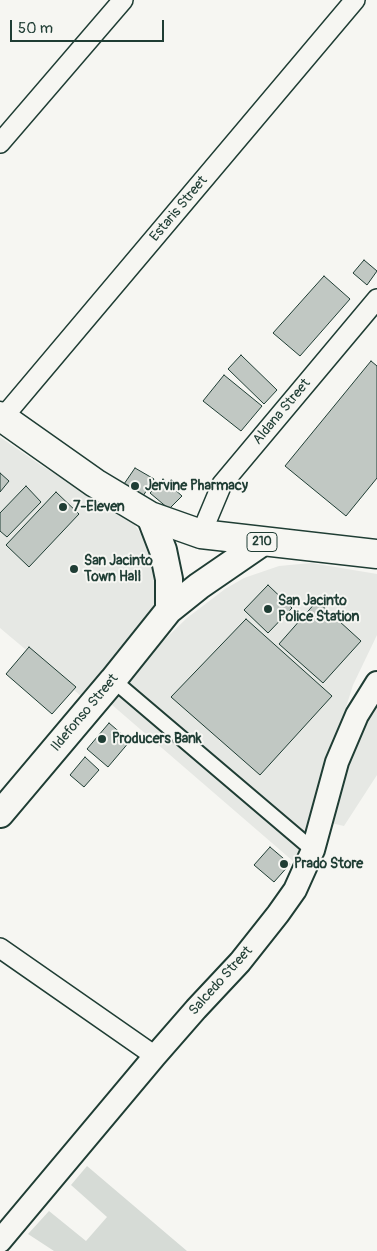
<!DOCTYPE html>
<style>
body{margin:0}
#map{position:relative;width:377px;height:1251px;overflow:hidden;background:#f6f6f2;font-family:Pangolin,sans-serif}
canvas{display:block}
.scale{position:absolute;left:10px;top:20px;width:154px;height:22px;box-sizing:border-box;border:2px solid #1f3d34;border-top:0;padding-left:6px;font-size:15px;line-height:18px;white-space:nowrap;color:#1f3d34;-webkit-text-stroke:4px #f6f6f2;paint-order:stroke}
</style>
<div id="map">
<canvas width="377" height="1251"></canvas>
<div class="scale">50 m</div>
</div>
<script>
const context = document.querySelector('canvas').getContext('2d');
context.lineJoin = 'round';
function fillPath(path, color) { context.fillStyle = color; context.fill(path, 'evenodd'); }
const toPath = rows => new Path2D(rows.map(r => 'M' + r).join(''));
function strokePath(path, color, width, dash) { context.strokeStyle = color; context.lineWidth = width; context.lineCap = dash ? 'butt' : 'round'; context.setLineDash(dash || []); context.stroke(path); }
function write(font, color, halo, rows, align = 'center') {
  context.font = font + ' Pangolin,sans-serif'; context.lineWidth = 4; context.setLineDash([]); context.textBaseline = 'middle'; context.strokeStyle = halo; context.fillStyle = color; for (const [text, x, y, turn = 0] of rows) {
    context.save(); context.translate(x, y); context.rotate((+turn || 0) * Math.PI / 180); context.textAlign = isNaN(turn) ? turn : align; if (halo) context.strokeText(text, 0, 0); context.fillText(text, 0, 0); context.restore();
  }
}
fillPath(toPath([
 [0,437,42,466,131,520,151,548,158,591,154,607,81,696,0,628],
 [311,563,377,574,377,635,353,685,308,828,294,862,111,704,130,673,187,618,225,589,244,578,279,566],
 [377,701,377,775,344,826,331,823,361,726]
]), '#e6e8e4');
fillPath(toPath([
 [87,1166,187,1251,54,1251,28,1234,49,1211,86,1241,107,1217,71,1185]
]), '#d6dbd6');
const building = toPath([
 [364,260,377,271,367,285,353,273,364,260],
 [324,276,350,299,300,356,273,333,324,276],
 [241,355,277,390,264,404,228,369,241,355],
 [371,361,377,366,377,478,346,516,285,466,371,361],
 [224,375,262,406,241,431,203,401,224,375],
 [135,468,154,479,143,496,124,484,135,468],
 [0,473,9,481,0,492,0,473],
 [163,479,182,496,169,509,150,493,163,479],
 [26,486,41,502,7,537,0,531,0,513,26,486],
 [56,492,79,514,29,567,6,545,56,492],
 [268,585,292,608,268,633,244,610,268,585],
 [317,601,361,641,323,683,279,644,317,601],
 [246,619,332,696,260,775,171,697,246,619],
 [29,647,76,687,52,714,6,674,29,647],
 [109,723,130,741,108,767,87,749,109,723],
 [85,757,99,770,84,787,70,775,85,757],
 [270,847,290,864,274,882,254,865,270,847]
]);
fillPath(building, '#c1c8c3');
strokePath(building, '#1f3d34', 1);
const pedestrian = toPath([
 [113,680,313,850]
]);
const minor = toPath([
 [0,143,123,0],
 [0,421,355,0],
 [201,534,222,484,377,299],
 [0,948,155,1056]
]);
const tertiary = toPath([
 [0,1241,155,1056,196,1009,240,962,278,914,295,890,313,850,337,762,357,715,377,683]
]);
const secondary = toPath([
 [150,516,163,550,169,579,169,610],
 [0,814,113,680,169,610,199,586,263,542]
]);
const primary = toPath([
 [0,416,95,483,150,516,201,534,377,554]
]);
strokePath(pedestrian, '#1f3d34', 18);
strokePath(minor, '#1f3d34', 22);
strokePath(tertiary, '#1f3d34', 26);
strokePath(secondary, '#1f3d34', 30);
strokePath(primary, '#1f3d34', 31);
strokePath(pedestrian, '#f6f6f2', 14);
strokePath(minor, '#f6f6f2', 19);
strokePath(tertiary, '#f6f6f2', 22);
strokePath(secondary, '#f6f6f2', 26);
strokePath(primary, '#f6f6f2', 28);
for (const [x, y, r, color] of [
 [135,486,5,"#1f3d34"],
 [63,507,5,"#1f3d34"],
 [74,569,5,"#1f3d34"],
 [268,609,5,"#1f3d34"],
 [102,739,5,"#1f3d34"],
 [284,864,5,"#1f3d34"]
]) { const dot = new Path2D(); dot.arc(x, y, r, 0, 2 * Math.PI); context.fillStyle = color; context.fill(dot); strokePath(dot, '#f6f6f2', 2); }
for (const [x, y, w] of [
 [262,542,30]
]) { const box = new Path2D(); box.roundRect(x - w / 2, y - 9.5, w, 19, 4); context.fillStyle = '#f6f6f2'; context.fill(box); strokePath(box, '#1f3d34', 1); }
write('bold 12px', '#1f3d34', null, [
 ["210",262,542]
]);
write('14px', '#1f3d34', '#f6f6f2', [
 ["Estaris Street",179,209,-50],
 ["Aldana Street",282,412,-50],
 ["Ildefonso Street",85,713,-50],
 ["Salcedo Street",221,981,-48]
]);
write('bold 14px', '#1f3d34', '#f6f6f2', [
 ["Jervine Pharmacy",145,486],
 ["7-Eleven",73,507],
 ["San Jacinto",84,561],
 ["Town Hall",84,577],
 ["San Jacinto",278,601],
 ["Police Station",278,617],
 ["Producers Bank",112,739],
 ["Prado Store",294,864]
], 'left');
</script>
